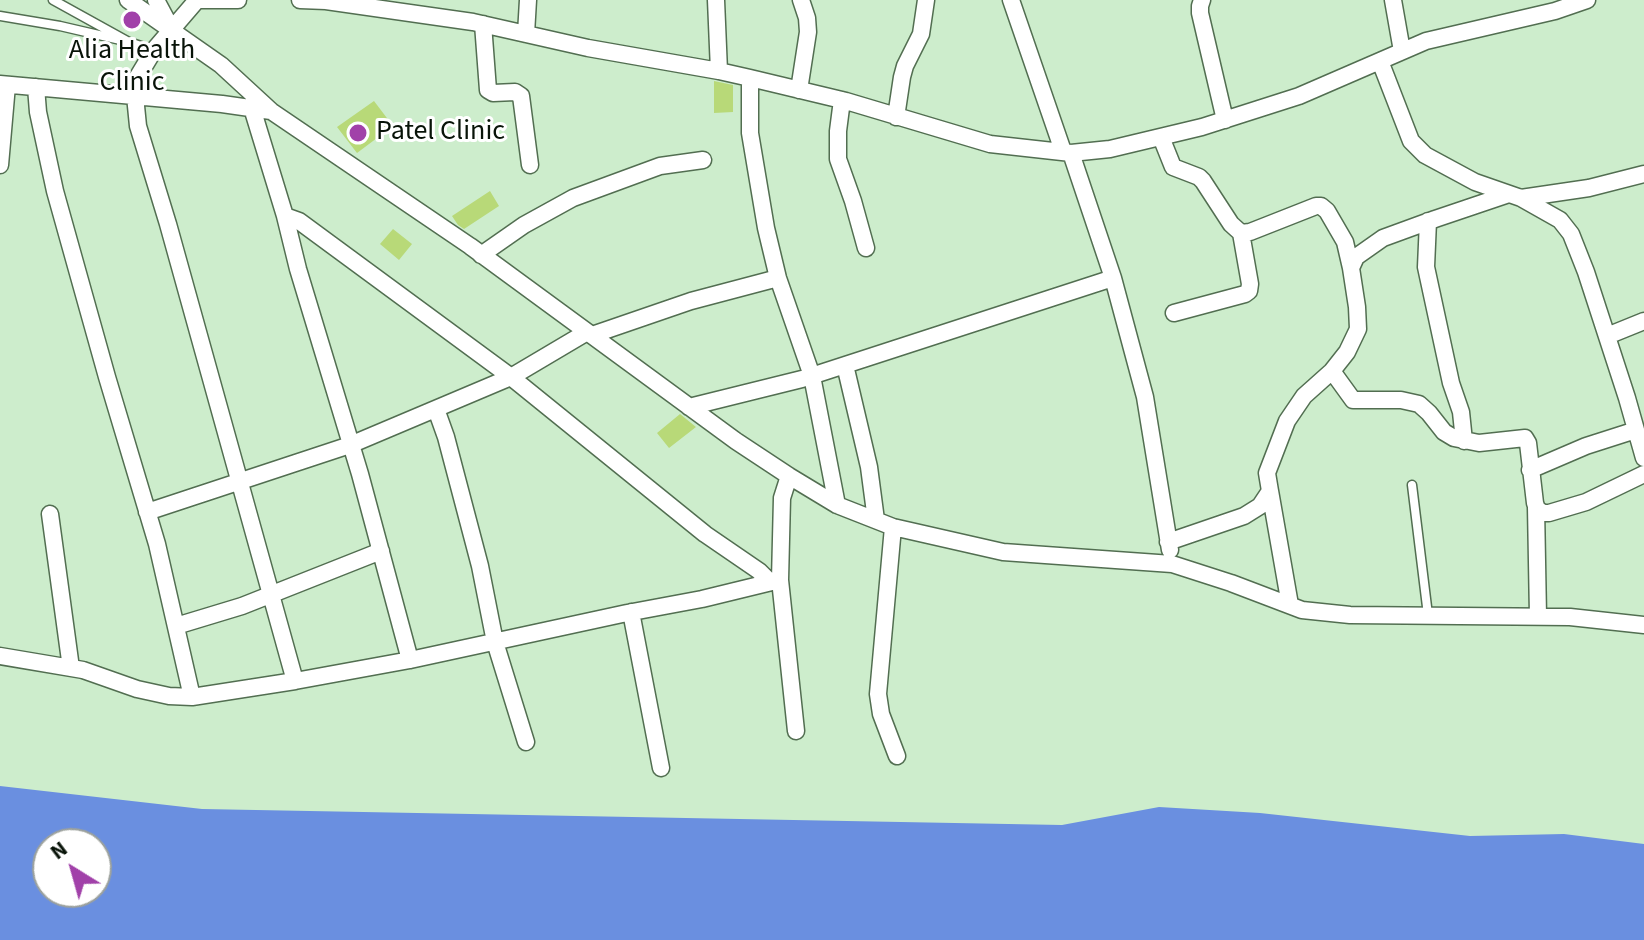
<!DOCTYPE html>
<style>
body{margin:0}
#map{position:relative;width:1644px;height:940px;overflow:hidden;background:#cdedcc;font-family:"Source Sans 3",sans-serif}
canvas{display:block}
.north{position:absolute;left:32px;top:828px;width:80px;height:80px;box-sizing:border-box;background:#fff;border:2px solid #9ca19c;border-radius:50%;rotate:323deg;font-size:22px;font-weight:700;line-height:32px;text-align:center;color:#081308}
.north::after{content:'';display:block;margin:auto;width:28px;height:36px;background:#a141a9;clip-path:polygon(50% 0,100% 100%,50% 72%,0 100%)}
</style>
<div id="map">
<canvas width="1644" height="940"></canvas>
<div class="north">N</div>
</div>
<script>
const context = document.querySelector('canvas').getContext('2d');
context.lineJoin = 'round';
function fillPath(path, color) { context.fillStyle = color; context.fill(path, 'evenodd'); }
const toPath = rows => new Path2D(rows.map(r => 'M' + r).join(''));
function strokePath(path, color, width, dash) { context.strokeStyle = color; context.lineWidth = width; context.lineCap = dash ? 'butt' : 'round'; context.setLineDash(dash || []); context.stroke(path); }
function write(font, color, halo, rows, align = 'center') {
  context.font = font + ' "Source Sans 3",sans-serif'; context.lineWidth = 6; context.setLineDash([]); context.textBaseline = 'middle'; context.strokeStyle = halo; context.fillStyle = color; for (const [text, x, y, turn = 0] of rows) {
    context.save(); context.translate(x, y); context.rotate((+turn || 0) * Math.PI / 180); context.textAlign = isNaN(turn) ? turn : align; if (halo) context.strokeText(text, 0, 0); context.fillText(text, 0, 0); context.restore();
  }
}
fillPath(toPath([
 [0,786,202,809,1062,825,1159,807,1260,813,1470,836,1564,834,1644,844,1644,940,0,940],
 [48,844,96,844,96,892,48,892]
]), '#6a8fe0');
fillPath(toPath([
 [714,81,733,85,733,112,714,113],
 [374,101,393,126,357,153,337,127],
 [490,191,499,206,464,229,458,225,452,216],
 [393,229,412,244,399,260,380,244],
 [680,414,696,427,669,448,657,433]
]), '#b8d978');
const lane = toPath([
 [53,0,129,42,153,50],
 [0,16,60,26,129,42],
 [1412,485,1428,615]
]);
const street = toPath([
 [128,0,221,65,271,111],
 [156,0,171,28],
 [238,0,197,0,154,50,134,83,135,96,138,126,168,224,295,681],
 [300,0,326,1,473,22,588,48,719,71,750,78,846,101,990,144,1071,153,1110,149,1202,127,1299,96,1426,41,1555,11,1587,0],
 [716,0,719,71],
 [1011,0,1063,151],
 [1202,0,1200,6,1200,13,1225,120],
 [1393,0,1402,51],
 [483,24,488,90,493,93,515,92,521,96,530,165],
 [526,34,528,0],
 [1380,61,1411,141,1425,155,1475,182,1521,198,1560,220,1571,234,1586,272,1627,398,1644,458],
 [750,78,750,133,766,228,778,278,812,376,837,505],
 [0,84,222,104,271,111,470,246,736,441,789,476,837,505,893,527,1003,552,1172,564,1231,583,1302,610,1350,615,1570,617,1644,625],
 [36,87,38,112,55,191,107,377,157,544,192,697],
 [799,90,808,32,807,18,801,0],
 [842,100,838,131,838,159,853,201,866,248],
 [252,108,285,216,298,269,360,474,410,660],
 [896,117,902,77,905,66,921,34,926,0],
 [1161,137,1173,167,1199,177,1203,181,1231,224,1241,233,1250,232,1316,206,1321,206,1327,211,1345,242,1351,268,1357,307,1358,329,1347,352,1332,371,1304,396,1287,421,1267,473,1270,491,1260,506,1244,516,1168,542],
 [1071,153,1113,278,1145,397,1170,550],
 [0,165,7,85],
 [1521,198,1589,188,1644,174],
 [285,216,299,221,511,377,705,534,759,571,770,582],
 [1428,221,1426,267,1451,383,1461,412,1464,441],
 [481,255,524,225,573,198,660,166,703,160],
 [1351,268,1356,257,1383,238,1435,219,1509,194],
 [1174,313,1245,294,1249,291,1250,284,1241,233],
 [592,335,691,301,778,278],
 [1607,336,1644,321],
 [845,365,869,467,876,520],
 [1332,371,1353,400,1401,400,1419,404,1429,413,1444,432,1454,438,1479,443,1525,438,1528,443,1535,503,1537,509,1543,513,1549,513,1586,502,1644,474],
 [689,407,802,379,1113,278],
 [436,409,446,437,480,566,495,642,526,742],
 [1530,470,1586,446,1636,430],
 [789,476,782,498,780,580,796,731],
 [1270,491,1290,605],
 [1536,507,1538,616],
 [147,512,350,445,511,377,587,332],
 [50,514,71,668],
 [893,527,878,694,881,714,897,756],
 [631,612,661,768],
 [176,626,242,606,381,551],
 [0,656,83,670,137,689,169,696,192,697,295,681,410,660,627,613,702,599,780,580]
]);
strokePath(lane, '#526e51', 11);
strokePath(street, '#526e51', 19);
strokePath(lane, '#fff', 8);
strokePath(street, '#fff', 16);
for (const [x, y, r, color] of [
 [132,20,10,"#a141a9"],
 [358,133,10,"#a141a9"]
]) { const dot = new Path2D(); dot.arc(x, y, r, 0, 2 * Math.PI); context.fillStyle = color; context.fill(dot); strokePath(dot, '#fff', 3); }
write('28px', '#081308', '#fff', [
 ["Alia Health",132,52],
 ["Clinic",132,84],
 ["Patel Clinic",376,133,"left"]
]);
</script>
